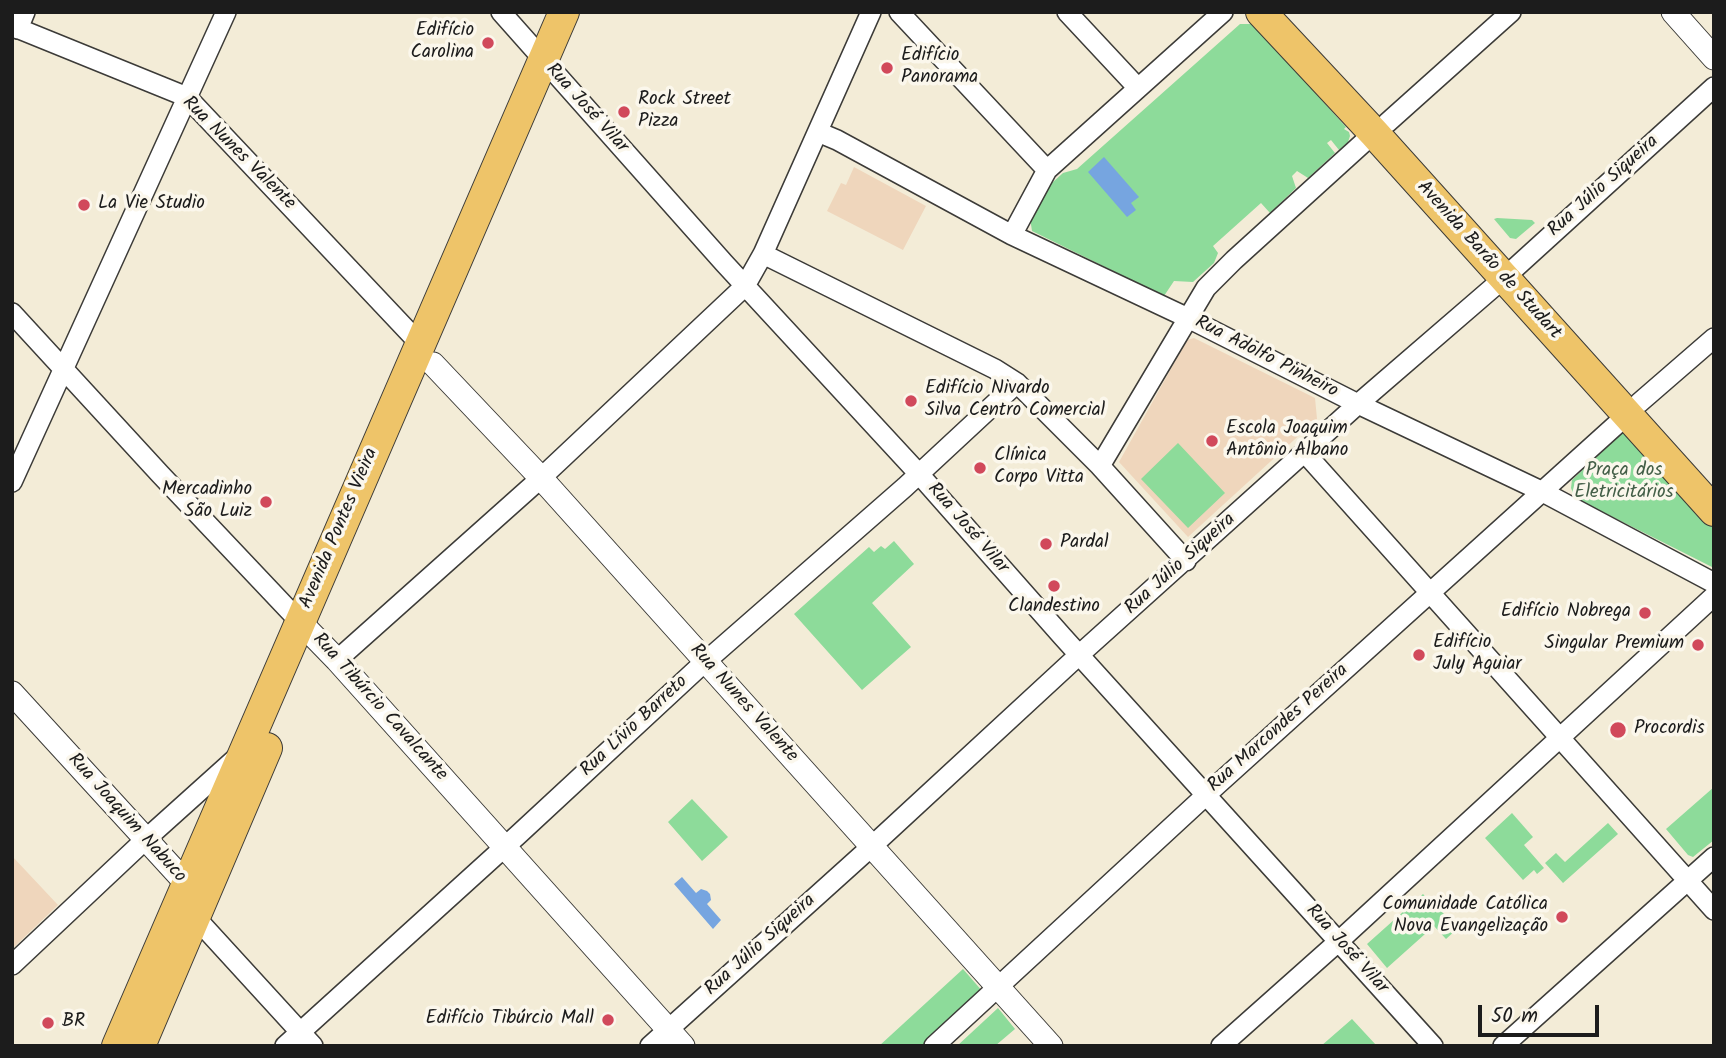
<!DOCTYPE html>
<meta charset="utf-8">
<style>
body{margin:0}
#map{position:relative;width:1726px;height:1058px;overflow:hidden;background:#f3ecd7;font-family:Kalam,sans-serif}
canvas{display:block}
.frame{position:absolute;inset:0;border:14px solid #1c1c1c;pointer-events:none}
.scale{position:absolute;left:1478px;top:1005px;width:121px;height:32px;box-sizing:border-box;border:4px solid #1c1c1c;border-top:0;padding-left:9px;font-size:21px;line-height:24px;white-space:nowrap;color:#1c1c1c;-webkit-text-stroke:5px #fbf7ec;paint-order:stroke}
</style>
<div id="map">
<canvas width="1726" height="1058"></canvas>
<div class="frame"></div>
<div class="scale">50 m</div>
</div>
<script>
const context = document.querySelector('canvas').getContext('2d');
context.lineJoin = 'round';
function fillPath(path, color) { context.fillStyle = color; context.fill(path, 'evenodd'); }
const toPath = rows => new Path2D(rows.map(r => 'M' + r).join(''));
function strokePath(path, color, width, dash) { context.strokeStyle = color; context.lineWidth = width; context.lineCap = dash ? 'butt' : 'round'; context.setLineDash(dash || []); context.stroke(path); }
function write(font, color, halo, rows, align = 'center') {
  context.font = font + ' Kalam,sans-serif'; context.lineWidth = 7; context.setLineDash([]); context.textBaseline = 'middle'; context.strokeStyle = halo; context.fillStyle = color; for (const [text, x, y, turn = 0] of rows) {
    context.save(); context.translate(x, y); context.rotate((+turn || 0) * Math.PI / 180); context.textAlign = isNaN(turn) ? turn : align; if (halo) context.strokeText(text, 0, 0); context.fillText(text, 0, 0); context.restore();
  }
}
fillPath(toPath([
 [854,167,926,206,903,250,827,211,841,183,846,185],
 [1194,338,1315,398,1317,419,1188,537,1119,462,1187,340],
 [12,856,58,905,12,949]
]), '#efd6bc');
fillPath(toPath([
 [1240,24,1253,24,1346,127,1344,129,1349,132,1350,136,1348,142,1339,150,1331,140,1327,143,1335,153,1308,178,1297,171,1292,176,1296,188,1270,213,1261,203,1213,246,1218,253,1214,263,1193,282,1174,281,1164,296,1032,231,1030,218,1044,190,1063,173,1077,169],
 [1497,218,1532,220,1535,223,1516,239,1510,238,1494,219],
 [1624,431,1714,529,1714,568,1575,498,1571,488,1572,480],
 [1178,443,1225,493,1188,528,1141,479],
 [894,541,914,564,872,603,911,647,862,690,794,614,869,547,874,552,881,546,885,549],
 [1714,787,1714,840,1693,857,1688,855,1666,829],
 [692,799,728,837,702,861,668,822],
 [1512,813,1533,837,1524,845,1544,868,1537,874,1534,870,1523,880,1485,838],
 [1608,823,1618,834,1563,883,1545,863,1556,853,1565,862],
 [1423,894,1434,906,1436,905,1457,929,1446,939,1434,926,1387,968,1367,944],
 [963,969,983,992,924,1046,879,1046],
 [998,1008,1015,1029,995,1046,957,1046],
 [1352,1019,1376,1045,1321,1046]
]), '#8ddb9a');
fillPath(toPath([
 [1104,157,1139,197,1131,203,1136,210,1127,217,1088,172],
 [682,877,696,893,701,889,707,891,710,894,711,900,707,904,721,920,713,929,674,884]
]), '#76a5e0');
const minor = toPath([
 [501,12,724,263,919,474,1062,636,1433,1046],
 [899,12,1047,170],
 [1067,12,1137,87],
 [12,26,187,97,421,345],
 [18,29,25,12],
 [1387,123,1511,12],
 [818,132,837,140,1012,235,1188,318,1358,404,1541,491,1714,583],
 [1012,235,1047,170,1223,12],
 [763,254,995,369,1017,383,1100,466,1186,561],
 [12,313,160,474,300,622],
 [1639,403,1714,338],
 [1305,453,1714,910],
 [1100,466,1206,288,1234,260,1374,133],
 [12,482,226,12],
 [337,660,541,478,745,286,763,254,871,12],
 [195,917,313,1046],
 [12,965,146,839,235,759],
 [285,1046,519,834,697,669,905,487,1017,383],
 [650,1046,871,847,1079,655,1358,404,1504,278,1714,87],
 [934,1046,1217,785,1627,415],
 [1221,1046,1339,941,1714,596],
 [1503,1046,1714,857]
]);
const tertiary = toPath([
 [1673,12,1714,58],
 [433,364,541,478,1051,1046],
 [300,622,337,660,683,1046],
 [12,693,186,883,190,897]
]);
const primary = toPath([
 [1261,12,1374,133,1714,511],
 [117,1046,564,12],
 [140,1046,267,748]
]);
strokePath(minor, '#3c3b38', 22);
strokePath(tertiary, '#3c3b38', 25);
strokePath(primary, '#3c3b38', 32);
strokePath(minor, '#fff', 19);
strokePath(tertiary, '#fff', 23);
strokePath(primary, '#eec469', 30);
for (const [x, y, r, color] of [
 [488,43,7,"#d1495b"],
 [887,68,7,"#d1495b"],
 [624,112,7,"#d1495b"],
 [84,205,7,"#d1495b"],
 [911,401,7,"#d1495b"],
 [1212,441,7,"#d1495b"],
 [980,468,7,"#d1495b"],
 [266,502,7,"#d1495b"],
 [1046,544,7,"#d1495b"],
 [1054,586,7,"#d1495b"],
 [1645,613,7,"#d1495b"],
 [1698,645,7,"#d1495b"],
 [1419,655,7,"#d1495b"],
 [1618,730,9,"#d1495b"],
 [1562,917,7,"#d1495b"],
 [608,1020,7,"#d1495b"],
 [48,1023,7,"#d1495b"]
]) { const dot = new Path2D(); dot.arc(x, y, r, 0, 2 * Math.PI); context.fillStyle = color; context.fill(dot); strokePath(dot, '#fbf7ec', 2.5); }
write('19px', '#1c1c1c', '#fbf7ec', [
 ["Edifício",474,32,"right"],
 ["Carolina",474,54,"right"],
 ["Edifício",901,57],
 ["Panorama",901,79],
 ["Rock Street",638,101],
 ["Pizza",638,123],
 ["La Vie Studio",98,205],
 ["Edifício Nivardo",925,390],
 ["Silva Centro Comercial",925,412],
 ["Escola Joaquim",1226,430],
 ["Antônio Albano",1226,452],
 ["Clínica",994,457],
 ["Corpo Vitta",994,479],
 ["Mercadinho",252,491,"right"],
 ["São Luiz",252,513,"right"],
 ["Pardal",1060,544],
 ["Clandestino",1054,608,"center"],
 ["Edifício Nobrega",1631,613,"right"],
 ["Edifício",1433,644],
 ["July Aguiar",1433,666],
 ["Singular Premium",1684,645,"right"],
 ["Procordis",1634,730],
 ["Comunidade Católica",1548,906,"right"],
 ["Nova Evangelização",1548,928,"right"],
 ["Edifício Tibúrcio Mall",594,1020,"right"],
 ["BR",62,1023]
], 'left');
write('19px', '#1c1c1c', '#fbf7ec', [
 ["Rua José Vilar",586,109,48],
 ["Rua Nunes Valente",238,154,45],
 ["Rua Júlio Siqueira",1604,187,-42],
 ["Avenida Barão de Studart",1488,261,48],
 ["Rua Adolfo Pinheiro",1266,358,27],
 ["Avenida Pontes Vieira",340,529,-67],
 ["Rua José Vilar",967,529,49],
 ["Rua Júlio Siqueira",1181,565,-42],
 ["Rua Nunes Valente",743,704,48],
 ["Rua Tibúrcio Cavalcante",379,708,48],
 ["Rua Lívio Barreto",635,727,-43],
 ["Rua Marcondes Pereira",1279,729,-42],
 ["Rua Joaquim Nabuco",126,819,48],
 ["Rua Júlio Siqueira",761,946,-42],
 ["Rua José Vilar",1346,950,48]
]);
write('19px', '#445f48', '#fbf7ec', [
 ["Praça dos",1624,472],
 ["Eletricitários",1624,494]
]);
</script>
